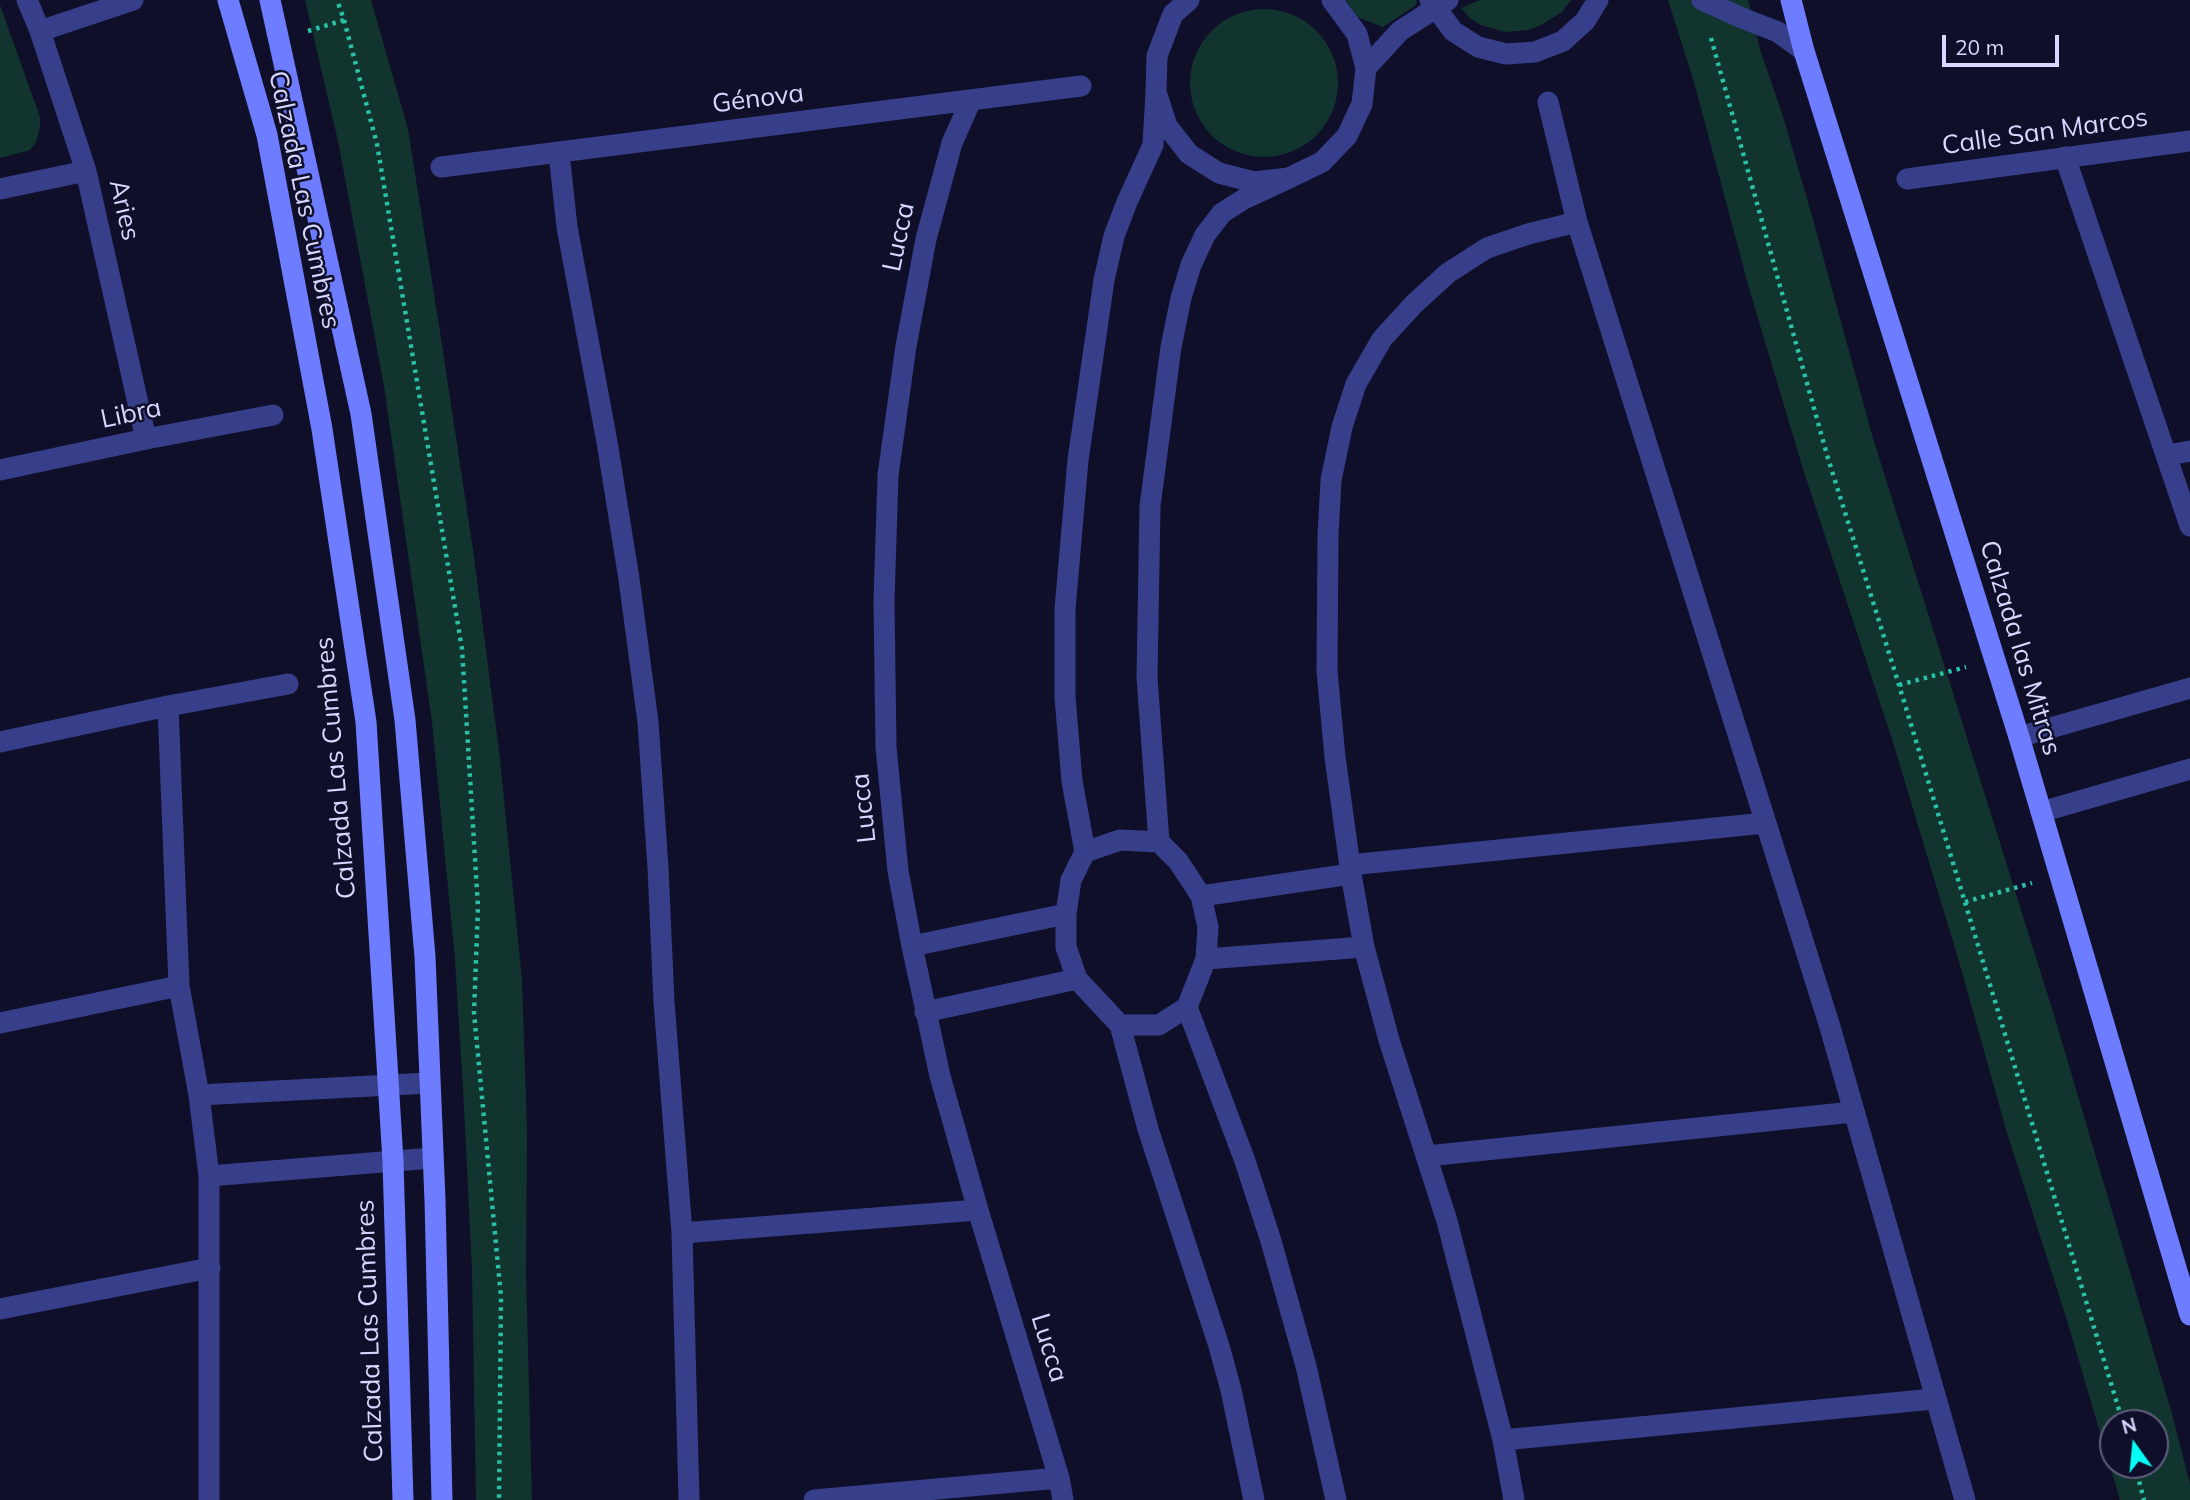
<!DOCTYPE html>
<meta charset="utf-8">
<style>
body{margin:0}
#map{position:relative;width:2190px;height:1500px;overflow:hidden;background:#100f2a;font-family:Mulish,sans-serif}
canvas{display:block}
.north{position:absolute;left:2099px;top:1409px;width:70px;height:70px;box-sizing:border-box;background:#100f2a;border:2px solid #605f7f;border-radius:50%;rotate:345deg;font-size:19px;font-weight:700;line-height:28px;text-align:center;color:#d7d8ff}
.north::after{content:'';display:block;margin:auto;width:24px;height:32px;background:#03fff8;clip-path:polygon(50% 0,100% 100%,50% 72%,0 100%)}
.scale{position:absolute;left:1942px;top:35px;width:117px;height:32px;box-sizing:border-box;border:4px solid #d7d8ff;border-top:0;padding-left:9px;font-size:21px;line-height:24px;white-space:nowrap;color:#d7d8ff;-webkit-text-stroke:5px #100f2a;paint-order:stroke}
</style>
<div id="map">
<canvas width="2190" height="1500"></canvas>
<div class="north">N</div>
<div class="scale">20 m</div>
</div>
<script>
const context = document.querySelector('canvas').getContext('2d');
context.lineJoin = 'round';
function fillPath(path, color) { context.fillStyle = color; context.fill(path, 'evenodd'); }
const toPath = rows => new Path2D(rows.map(r => 'M' + r).join(''));
function strokePath(path, color, width, dash) { context.strokeStyle = color; context.lineWidth = width; context.lineCap = dash ? 'butt' : 'round'; context.setLineDash(dash || []); context.stroke(path); }
function write(font, color, halo, rows, align = 'center') {
  context.font = font + ' Mulish,sans-serif'; context.lineWidth = 5; context.setLineDash([]); context.textBaseline = 'middle'; context.strokeStyle = halo; context.fillStyle = color; for (const [text, x, y, turn = 0] of rows) {
    context.save(); context.translate(x, y); context.rotate((+turn || 0) * Math.PI / 180); context.textAlign = isNaN(turn) ? turn : align; if (halo) context.strokeText(text, 0, 0); context.fillText(text, 0, 0); context.restore();
  }
}
fillPath(toPath([
 [305,0,371,0,408,129,443,351,474,557,500,759,522,980,527,1131,526,1275,532,1500,476,1500,472,1271,464,1106,455,960,432,722,384,386,338,141],
 [1346,0,1417,0,1416,5,1383,27,1357,17],
 [1480,0,1571,0,1562,12,1541,25,1529,30,1505,32,1481,25,1471,19,1461,8],
 [1668,0,1748,0,1761,53,1782,113,1812,216,1872,435,2054,1015,2172,1414,2190,1484,2190,1500,2120,1500,2066,1317,2007,1133,1958,958,1891,736,1803,469,1749,288,1694,82],
 [2113,1423,2155,1423,2155,1465,2113,1465],
 [0,5,40,117,40,127,36,142,30,150,0,158],
 '1190 83a74 74 0 1 1 148 0a74 74 0 1 1-148 0Z'
]), '#11342e');
strokePath(toPath([
 [344,20,377,144,462,649,478,907,474,1013,501,1297,499,1500],
 [308,31,344,20,337,0],
 [1711,38,1827,455,1899,685,2123,1423],
 [1899,685,1966,667],
 [1965,902,2032,883],
 [2135,1465,2144,1500]
]), '#29c2a5', 4.5, [3.5, 5]);
strokePath(toPath([
 [27,0,40,31,86,171,146,439],
 [1189,0,1173,14,1157,56,1156,92,1167,126,1189,154,1219,173,1254,182,1289,178,1322,162,1347,136,1362,104,1366,68,1357,34,1332,0],
 [1430,0,1453,31,1478,47,1506,54,1535,52,1563,41,1585,21,1598,0],
 [1702,0,1742,18,1778,32,1804,51],
 [40,31,133,0],
 [1366,68,1400,31,1448,0],
 [1156,92,1153,145,1127,202,1114,236,1104,280,1078,460,1065,609,1065,697,1072,781,1085,852,1071,880,1066,914,1066,947,1077,979,1120,1025,1148,1129,1219,1346,1231,1390,1254,1500],
 [971,100,952,143,926,239,906,346,888,475,884,601,886,747,898,871,912,946,940,1076,978,1210,1059,1478,1063,1500],
 [1548,102,1577,222,1830,1027,1965,1500],
 [559,153,567,227,607,442,629,579,648,722,658,868,664,1002,682,1233,689,1500],
 [2065,157,2190,526],
 [441,167,1081,86],
 [1289,178,1244,199,1222,213,1205,235,1191,265,1181,298,1171,347,1150,506,1147,677,1159,842,1178,861,1201,896,1208,927,1206,959,1187,1007,1245,1161,1271,1241,1306,1366,1336,1500],
 [1907,179,2190,141],
 [0,189,86,171],
 [2168,455,2190,451],
 [0,470,146,439,273,415],
 [168,706,179,986,199,1095,209,1176,209,1500],
 [2019,737,2190,688],
 [0,742,168,706,288,684],
 [2041,812,2190,769],
 [1085,852,1120,840,1159,842],
 [1350,865,1765,823],
 [1201,896,1351,874],
 [912,946,1066,914],
 [1206,959,1364,947],
 [925,1012,1077,979],
 [0,1023,179,986],
 [1120,1025,1159,1025,1187,1007],
 [199,1095,429,1083],
 [1427,1156,1853,1112],
 [209,1176,432,1158],
 [682,1233,978,1210],
 [0,1309,210,1268],
 [1503,1440,1934,1399],
 [814,1500,1059,1478],
 [1514,1500,1503,1440,1447,1221,1389,1040,1364,947,1351,874,1335,757,1327,671,1328,536,1331,480,1342,427,1356,384,1382,339,1414,304,1448,273,1487,248,1528,234,1577,222]
]), '#373f8b', 21);
strokePath(toPath([
 [228,0,267,135,322,429,366,722,393,1161,403,1500],
 [270,0,361,414,405,720,425,957,435,1200,442,1500],
 [1791,0,1804,51,2019,737,2190,1315]
]), '#6e7dff', 21);
write('26px', '#d7d8ff', '#100f2a', [
 ["Génova",758,99,-7],
 ["Calle San Marcos",2045,132,-8],
 ["Calzada Las Cumbres",304,200,78],
 ["Aries",124,210,77],
 ["Lucca",899,237,-78],
 ["Libra",131,414,-12],
 ["Calzada las Mitras",2020,648,73],
 ["Calzada Las Cumbres",336,768,-95],
 ["Lucca",864,808,-96],
 ["Calzada Las Cumbres",370,1331,-92],
 ["Lucca",1049,1348,73]
]);
</script>
